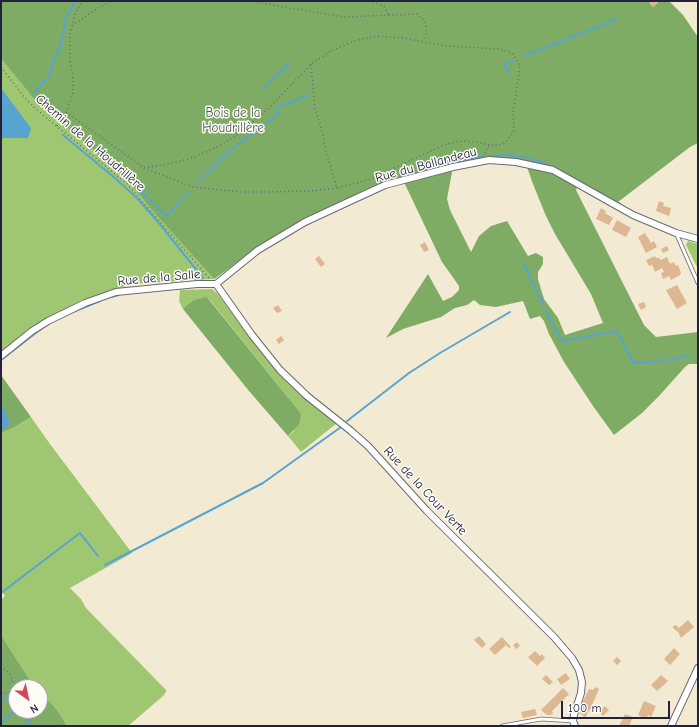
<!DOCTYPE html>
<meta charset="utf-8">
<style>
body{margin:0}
#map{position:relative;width:699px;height:727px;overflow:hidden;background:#f3ead4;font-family:"Comic Neue",sans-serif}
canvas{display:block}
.frame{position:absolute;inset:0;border:2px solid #22223b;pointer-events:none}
.north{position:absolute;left:8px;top:679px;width:40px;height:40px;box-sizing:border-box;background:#fdfcf7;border:1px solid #a5a5ac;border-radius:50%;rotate:147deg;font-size:11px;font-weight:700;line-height:16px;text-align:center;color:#22223b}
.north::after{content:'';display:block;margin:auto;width:14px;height:18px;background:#d1495b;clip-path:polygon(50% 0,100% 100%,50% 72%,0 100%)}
.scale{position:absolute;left:561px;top:701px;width:109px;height:18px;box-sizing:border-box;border:2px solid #22223b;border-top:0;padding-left:5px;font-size:12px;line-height:14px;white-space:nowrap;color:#22223b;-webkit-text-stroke:3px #fdfcf7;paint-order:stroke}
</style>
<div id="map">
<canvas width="699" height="727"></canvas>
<div class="frame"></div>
<div class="north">N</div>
<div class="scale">100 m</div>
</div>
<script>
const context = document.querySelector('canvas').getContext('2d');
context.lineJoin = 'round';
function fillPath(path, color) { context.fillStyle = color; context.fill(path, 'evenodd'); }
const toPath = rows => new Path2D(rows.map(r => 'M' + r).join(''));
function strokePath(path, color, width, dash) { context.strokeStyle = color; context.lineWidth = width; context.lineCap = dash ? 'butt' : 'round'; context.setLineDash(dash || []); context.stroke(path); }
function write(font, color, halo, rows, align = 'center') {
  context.font = font + ' "Comic Neue",sans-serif'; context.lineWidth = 3; context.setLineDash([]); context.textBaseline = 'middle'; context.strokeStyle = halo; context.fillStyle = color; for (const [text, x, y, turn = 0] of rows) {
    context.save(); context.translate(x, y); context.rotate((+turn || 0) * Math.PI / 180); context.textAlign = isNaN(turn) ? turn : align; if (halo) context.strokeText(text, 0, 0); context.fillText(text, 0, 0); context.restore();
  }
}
fillPath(toPath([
 [1,57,33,98,125,177,214,279,132,284,82,300,32,326,1,352],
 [688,241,698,244,698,269,686,245],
 [212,289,217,293,259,350,282,377,295,389,337,423,301,452,288,436,293,432,299,411,210,300,207,297,183,309,179,301,180,290],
 [31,417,50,444,132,553,70,588,81,599,86,608,166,690,166,692,163,696,128,726,67,726,58,711,40,691,40,687,37,687,28,677,1,635,1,600,5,596,1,590,1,433,13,428]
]), '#9fc772');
fillPath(toPath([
 [1,1,651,1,653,7,659,1,669,1,683,15,698,37,698,143,690,147,614,205,578,185,576,190,644,325,656,337,698,332,698,364,689,364,685,367,659,396,642,413,614,435,593,406,564,362,549,334,544,321,540,316,530,319,523,301,496,307,480,305,474,300,467,305,455,308,441,317,403,329,386,338,428,274,443,301,452,297,459,290,459,286,442,262,403,180,384,181,304,219,263,244,214,279,153,211,125,177,33,98,1,58],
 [505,160,526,164,533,184,546,216,555,234,591,294,603,323,565,335,558,318,544,299,538,279,538,272,543,264,543,257,536,253,528,256,507,221,491,226,479,236,471,252,450,210,447,199,453,167],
 [207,297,299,411,301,416,299,424,288,436,249,391,183,309,194,300],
 [1,375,31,417,13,428,1,433],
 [1,635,28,677,37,687,16,687,16,711,40,711,40,691,58,711,67,726,1,726]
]), '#7fac64');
fillPath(toPath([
 [1,88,31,128,28,138,1,138],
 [1,404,8,418,9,424,8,426,1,430]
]), '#58a4d0');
strokePath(toPath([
 [524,56,617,19],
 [511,75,504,64,514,61],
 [263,88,289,63],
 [34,93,49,76,51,68,61,44,66,18,75,1],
 [63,135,116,179,138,199,158,222,203,278],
 [489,156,509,155,525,157,544,163,553,168],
 [400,178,462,160,483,156],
 [199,182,227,153,278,114,276,108,309,95],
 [137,189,147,197,166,216,188,193],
 [615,201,620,204],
 [336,204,354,196],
 [523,263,543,304],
 [111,297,119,295],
 [546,311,562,341,617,331,633,363,663,361,688,356],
 [73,312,100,301],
 [1,360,41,329],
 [347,421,409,373,440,353,510,312],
 [105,565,263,483,341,427],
 [1,593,80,533,98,556],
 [1,701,10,694],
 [1,722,16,711],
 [23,726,30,720]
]), '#58a4d0', 2);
fillPath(toPath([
 [651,1,658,1,653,7,649,3],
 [659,201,664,203,663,206,671,208,669,216,656,211],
 [601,208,606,211,605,213,613,218,609,225,596,219],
 [617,220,631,228,626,237,612,230],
 [645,233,651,243,654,241,657,247,646,253,638,237],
 [425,242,429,250,424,252,420,245],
 [667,246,669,250,663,253,661,249],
 [319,256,325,264,321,267,315,259],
 [655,256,656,258,659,258,661,260,667,257,670,264,674,262,676,266,678,265,681,273,680,275,671,280,669,276,663,279,661,273,664,272,662,268,655,272,652,265,649,266,646,260],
 [677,285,687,303,677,309,666,290],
 [644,302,646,307,641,310,638,304],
 [278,305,282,311,277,313,273,308],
 [281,336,284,340,279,344,276,340],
 [688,620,694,627,682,637,680,637,679,633,673,628,673,626,676,625,679,628],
 [479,636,486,644,482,648,474,640],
 [502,637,511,647,509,648,506,645,495,655,489,649],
 [517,642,520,646,516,649,513,645],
 [674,648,680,654,670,665,664,659],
 [535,651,540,656,542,654,545,658,537,666,528,657],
 [617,657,621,661,617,665,613,661],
 [566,673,570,679,561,685,557,679],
 [546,675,553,682,549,685,542,679],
 [661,675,668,681,657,691,651,685],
 [595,687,599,689,592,705,599,708,597,712,590,709,585,718,578,711,589,689,593,690],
 [563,688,569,694,552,711,553,713,551,715,547,715,541,710],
 [644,701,656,706,651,717,648,715,646,719,638,715],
 [605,706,609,710,603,716,599,712],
 [535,709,537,715,523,718,521,712],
 [625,714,633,717,629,726,619,726]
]), '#ddb792');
const service = toPath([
 [676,233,698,283],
 [502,726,541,719,573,721]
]);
const minor = toPath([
 [216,284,252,335,280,370,307,396,351,431,368,446,427,511,554,637,572,658,579,670,582,682,581,693,574,715,573,721,575,726],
 [216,284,258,250,305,222,348,202,385,185,404,180,453,167,489,160,516,162,553,170,633,215,676,233,698,239],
 [1,356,32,331,48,321,85,303,116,292,197,284,216,284],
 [671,726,698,668]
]);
strokePath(service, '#6b6871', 4.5);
strokePath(minor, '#6b6871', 8);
strokePath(toPath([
 [254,1,278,6,344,17,417,14,425,21,427,33,422,40],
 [369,1,384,6,389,15],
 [72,26,92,12,111,1],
 [311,64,315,109,321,127,327,155,337,188,371,179,446,144,462,141,477,142,490,145],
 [1,67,25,98,37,110,127,184,209,278],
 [66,112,144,168,193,187,240,192,267,192,309,191,337,188],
 [57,126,66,112,73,93,73,79,70,58,70,36,74,17,82,1],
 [144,168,174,163,197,156,221,145,240,133,271,106,311,64,331,51,354,41,376,36,403,38,446,46,499,49,512,53,517,60,520,66,513,113,514,131,505,143,499,145,490,145,487,147,485,155],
 [1,666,11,675,14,686,12,690,8,693,1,693]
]), '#6b6871', 1.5, [1, 3]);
strokePath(service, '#fff', 3);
strokePath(minor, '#fff', 6);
write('13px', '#4e5c4e', '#fdfcf7', [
 ["Bois de la",233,113],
 ["Houdrillère",233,128]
]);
write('13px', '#22223b', '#fdfcf7', [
 ["Chemin de la Houdrillère",90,143,41],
 ["Rue du Ballandeau",426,165,-15],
 ["Rue de la Salle",159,278,-5],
 ["Rue de la Cour Verte",425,491,47]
]);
</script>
